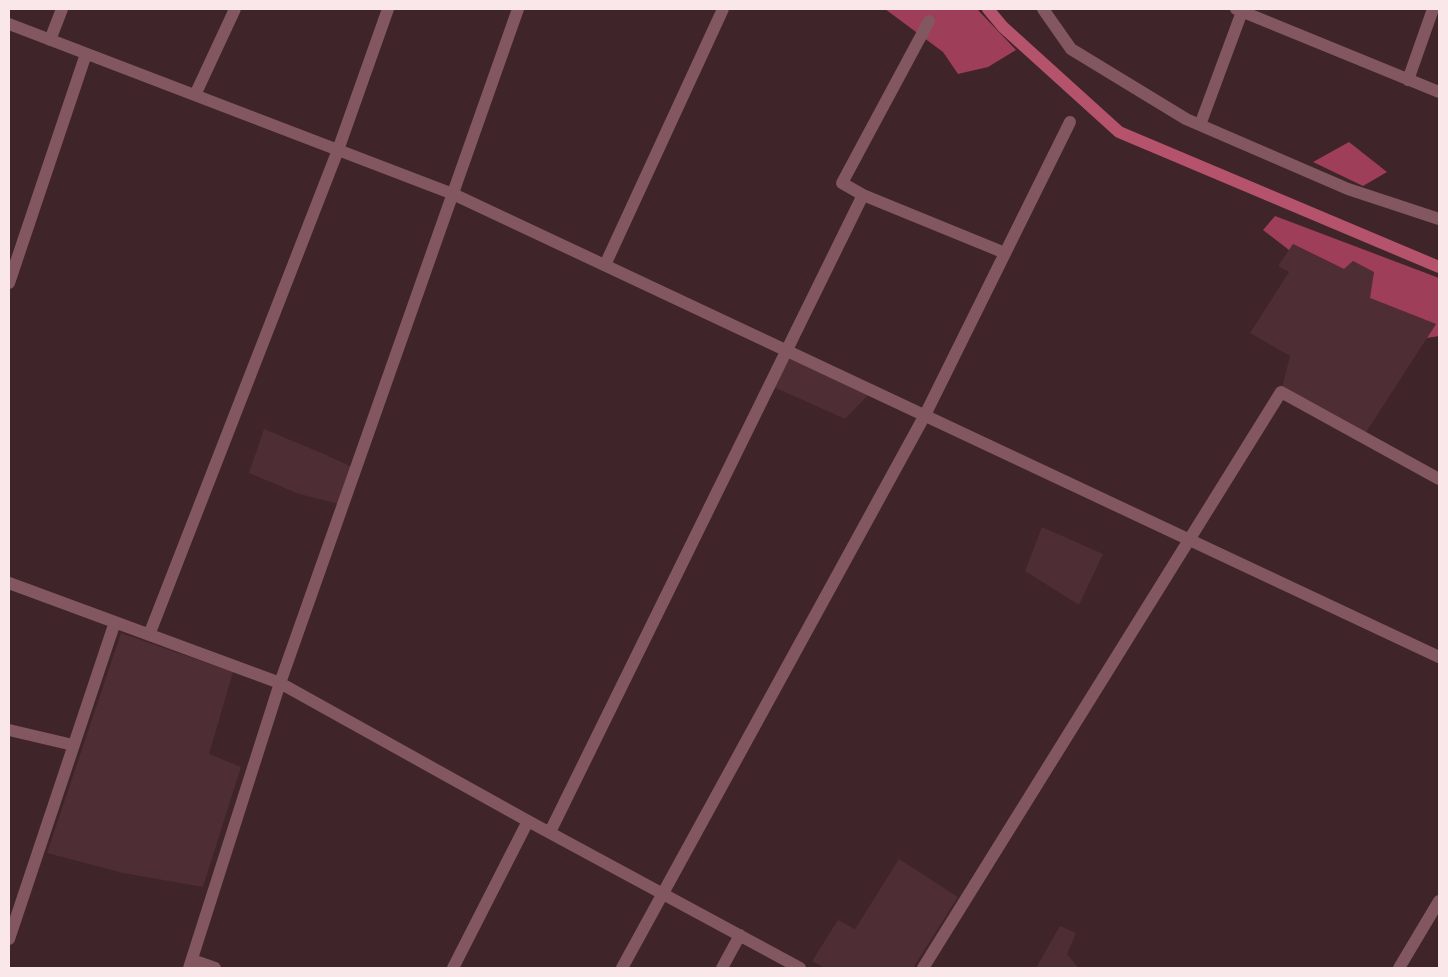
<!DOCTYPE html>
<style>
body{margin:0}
#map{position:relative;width:1448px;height:977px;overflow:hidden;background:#3f242a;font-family:"Libre Baskerville",serif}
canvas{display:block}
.frame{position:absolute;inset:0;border:10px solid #fae7ea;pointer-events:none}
</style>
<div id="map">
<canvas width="1448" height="977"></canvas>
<div class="frame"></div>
</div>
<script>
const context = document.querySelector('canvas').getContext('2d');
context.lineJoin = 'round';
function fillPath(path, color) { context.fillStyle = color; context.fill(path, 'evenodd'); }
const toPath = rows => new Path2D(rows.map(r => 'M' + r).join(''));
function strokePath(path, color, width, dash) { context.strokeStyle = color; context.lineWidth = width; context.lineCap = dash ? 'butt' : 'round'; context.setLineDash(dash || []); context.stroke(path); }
fillPath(toPath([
 [1293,244,1344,269,1353,261,1375,272,1370,298,1436,324,1363,437,1281,392,1290,356,1250,333,1289,272,1278,266],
 [786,350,872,391,845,419,769,385],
 [264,429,324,454,356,469,343,505,299,494,249,473],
 [1042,527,1103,554,1079,605,1025,571],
 [121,633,233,672,209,754,241,767,203,887,123,873,47,853],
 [899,859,958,897,913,968,825,968,812,961,838,920,855,929],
 [1060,926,1076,933,1067,954,1077,966,1077,968,1036,968]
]), '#4e2d34');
fillPath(toPath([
 [885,9,977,9,1016,50,988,67,958,74,943,52],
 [1349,142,1387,172,1363,186,1313,162],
 [1275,216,1439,278,1439,336,1427,338,1436,324,1370,298,1374,272,1353,261,1344,269,1293,244,1289,250,1263,230]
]), '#9e3e58');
strokePath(toPath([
 [988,9,1003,27,1119,132,1439,267]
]), '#b5536c', 12);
strokePath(toPath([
 [1043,9,1071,49,1186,119,1348,189,1439,219],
 [1236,9,1439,92],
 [929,21,842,183,863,195,1005,253],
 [9,24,453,194,1439,657],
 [50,40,62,9],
 [1408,80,1433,9],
 [195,95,235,9],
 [1200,125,1243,9],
 [605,265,723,9],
 [9,283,86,54],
 [9,583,280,683,528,821,800,968],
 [149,635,338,150,388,9],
 [9,730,73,745],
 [550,832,863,195],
 [9,939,115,622],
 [192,960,215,968],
 [189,968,280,683,518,9],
 [453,968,528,821],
 [622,968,925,415,1070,122],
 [722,968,740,935],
 [923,968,1281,392,1439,479],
 [1399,968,1439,901]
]), '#82575f', 12);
</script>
